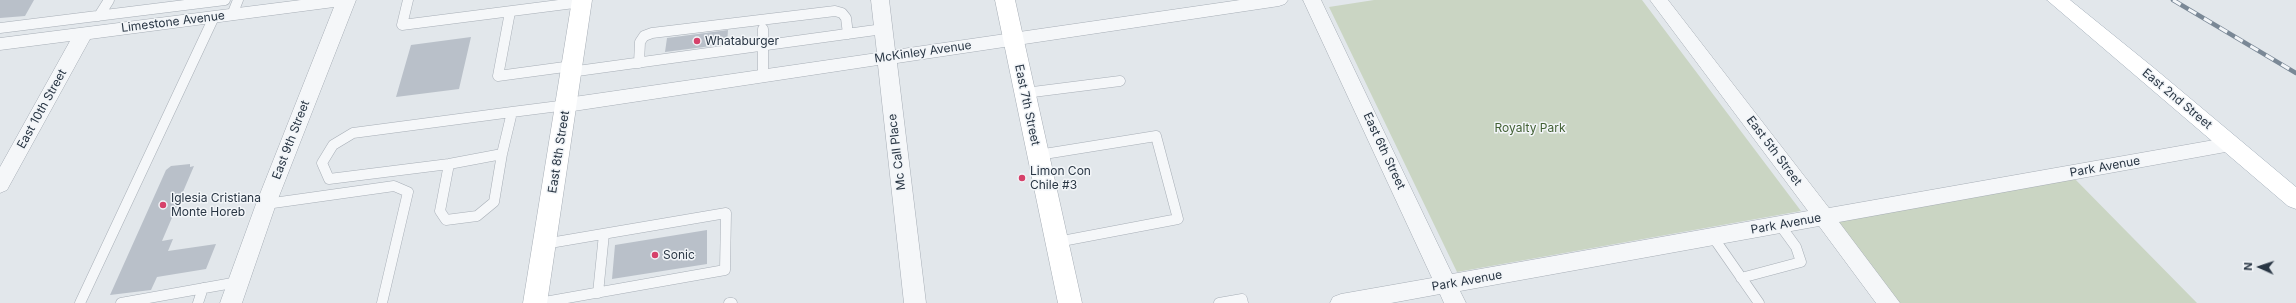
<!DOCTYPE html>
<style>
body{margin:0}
#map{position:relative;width:2296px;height:303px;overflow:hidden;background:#e2e7eb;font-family:Inter,sans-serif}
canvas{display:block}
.north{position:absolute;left:2240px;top:247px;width:40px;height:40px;-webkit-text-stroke:3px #f2f5f8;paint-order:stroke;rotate:273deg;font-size:11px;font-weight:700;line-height:16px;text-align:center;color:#293644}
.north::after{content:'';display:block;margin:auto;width:14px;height:18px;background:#293644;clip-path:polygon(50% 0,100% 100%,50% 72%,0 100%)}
</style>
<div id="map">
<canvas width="2296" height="303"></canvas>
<div class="north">N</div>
</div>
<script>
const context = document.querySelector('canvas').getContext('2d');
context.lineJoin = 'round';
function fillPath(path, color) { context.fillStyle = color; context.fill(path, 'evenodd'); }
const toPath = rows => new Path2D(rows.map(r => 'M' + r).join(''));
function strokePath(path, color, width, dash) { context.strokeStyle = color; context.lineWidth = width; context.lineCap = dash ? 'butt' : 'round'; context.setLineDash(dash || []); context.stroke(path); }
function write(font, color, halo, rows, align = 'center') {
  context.font = font + ' Inter,sans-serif'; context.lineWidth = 3; context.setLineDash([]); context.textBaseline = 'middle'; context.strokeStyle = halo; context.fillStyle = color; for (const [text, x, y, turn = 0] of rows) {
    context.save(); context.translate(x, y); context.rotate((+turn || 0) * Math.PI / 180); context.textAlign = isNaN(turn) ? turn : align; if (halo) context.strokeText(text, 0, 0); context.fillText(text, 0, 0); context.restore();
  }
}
fillPath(toPath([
 [1374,0,1642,0,1801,211,1457,272,1329,7],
 [2069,173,2197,303,1889,303,1823,217]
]), '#cad5c3');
fillPath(toPath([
 [0,0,34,0,25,16,0,18],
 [728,30,727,44,665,52,667,38],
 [471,37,459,89,396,97,411,45],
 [190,164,190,167,194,166,162,241,173,239,168,251,216,244,206,269,157,277,151,290,110,295,166,170,171,166],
 [707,230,707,264,612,279,615,245]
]), '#b9c0c9');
const lane = toPath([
 [408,0,402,25,582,2],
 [510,12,498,76,572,66],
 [232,15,238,0],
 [99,16,109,0],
 [0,28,225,0],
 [763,29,763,75],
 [639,63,640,42,644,36,652,33,835,11,842,13,846,18,848,34],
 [570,72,883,29],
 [1025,93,1120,81],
 [512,112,502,154,449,164,329,179,322,163,333,145,353,133,512,112],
 [512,112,567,105],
 [1038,155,1156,136,1178,219,1057,242],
 [449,164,440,211,446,220,477,216,494,202,502,154],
 [266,204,394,186,408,192,382,303],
 [1713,237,1759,303],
 [1741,278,1801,262,1796,247,1780,225],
 [598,293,604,234],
 [80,303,214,17],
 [121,303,238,282],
 [198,303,203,288],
 [539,303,725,270,726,213,544,244],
 [729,303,732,303],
 [1219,303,1242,299,1243,303]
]);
const street = toPath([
 [301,0,356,0,276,204,242,303,220,303,256,204,334,7,90,39,7,190,0,193,0,167,70,41,0,50,0,38,301,0],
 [871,0,889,0,895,50,1240,0,1288,0,1285,4,1279,6,897,63,926,303,904,303,878,65,567,112,560,110,557,105,560,100,567,98,877,53,871,0],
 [1303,0,1321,0,1452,274,1808,211,1650,0,1668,0,1829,208,2231,137,2238,139,2241,144,2238,149,2231,151,1839,222,1900,303,1876,303,1819,226,1460,291,1466,303,1444,303,1440,294,1391,303,1330,303,1333,297,1341,294,1432,278,1303,0]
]);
const secondary = toPath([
 [572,0,592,0,547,303,523,303,572,0],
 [995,0,1015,0,1082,303,1058,303,995,0]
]);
const primary = toPath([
 [2047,0,2070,0,2154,68,2296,187,2296,209,2288,206,2047,0]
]);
strokePath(lane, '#a7aeb6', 11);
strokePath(street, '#a7aeb6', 1);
strokePath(secondary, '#a7aeb6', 1);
strokePath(primary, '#a0acb8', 1);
strokePath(lane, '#f5f7f9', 10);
fillPath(street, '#f5f7f9');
fillPath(secondary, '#fff');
fillPath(primary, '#fff');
const rail = toPath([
 [2173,0,2296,73]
]);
strokePath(rail, '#7a8896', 4.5);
strokePath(rail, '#f2f5f8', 3, [9]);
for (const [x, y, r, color] of [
 [697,41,4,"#d6416a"],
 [1022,178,4,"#d6416a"],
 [163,205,4,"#d6416a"],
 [655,255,4,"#d6416a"]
]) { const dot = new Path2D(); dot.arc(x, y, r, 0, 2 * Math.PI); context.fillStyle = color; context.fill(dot); strokePath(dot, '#f2f5f8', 1.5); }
write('12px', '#293644', '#f2f5f8', [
 ["Limestone Avenue",173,22,-7],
 ["McKinley Avenue",923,52,-8],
 ["East 2nd Street",2177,99,40],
 ["East 7th Street",1027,105,78],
 ["East 10th Street",42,109,-61],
 ["East 9th Street",291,140,-69],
 ["East 6th Street",1384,151,65],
 ["East 5th Street",1774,151,53],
 ["East 8th Street",559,152,-81],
 ["Mc Call Place",897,152,-97],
 ["Park Avenue",2105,167,-10],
 ["Park Avenue",1786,224,-10],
 ["Park Avenue",1467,281,-10]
]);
write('12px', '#293644', '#f2f5f8', [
 ["Whataburger",705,41],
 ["Limon Con",1030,171],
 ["Chile #3",1030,185],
 ["Iglesia Cristiana",171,198],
 ["Monte Horeb",171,212],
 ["Sonic",663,255]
], 'left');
write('12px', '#436135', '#f2f5f8', [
 ["Royalty Park",1530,128]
]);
</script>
